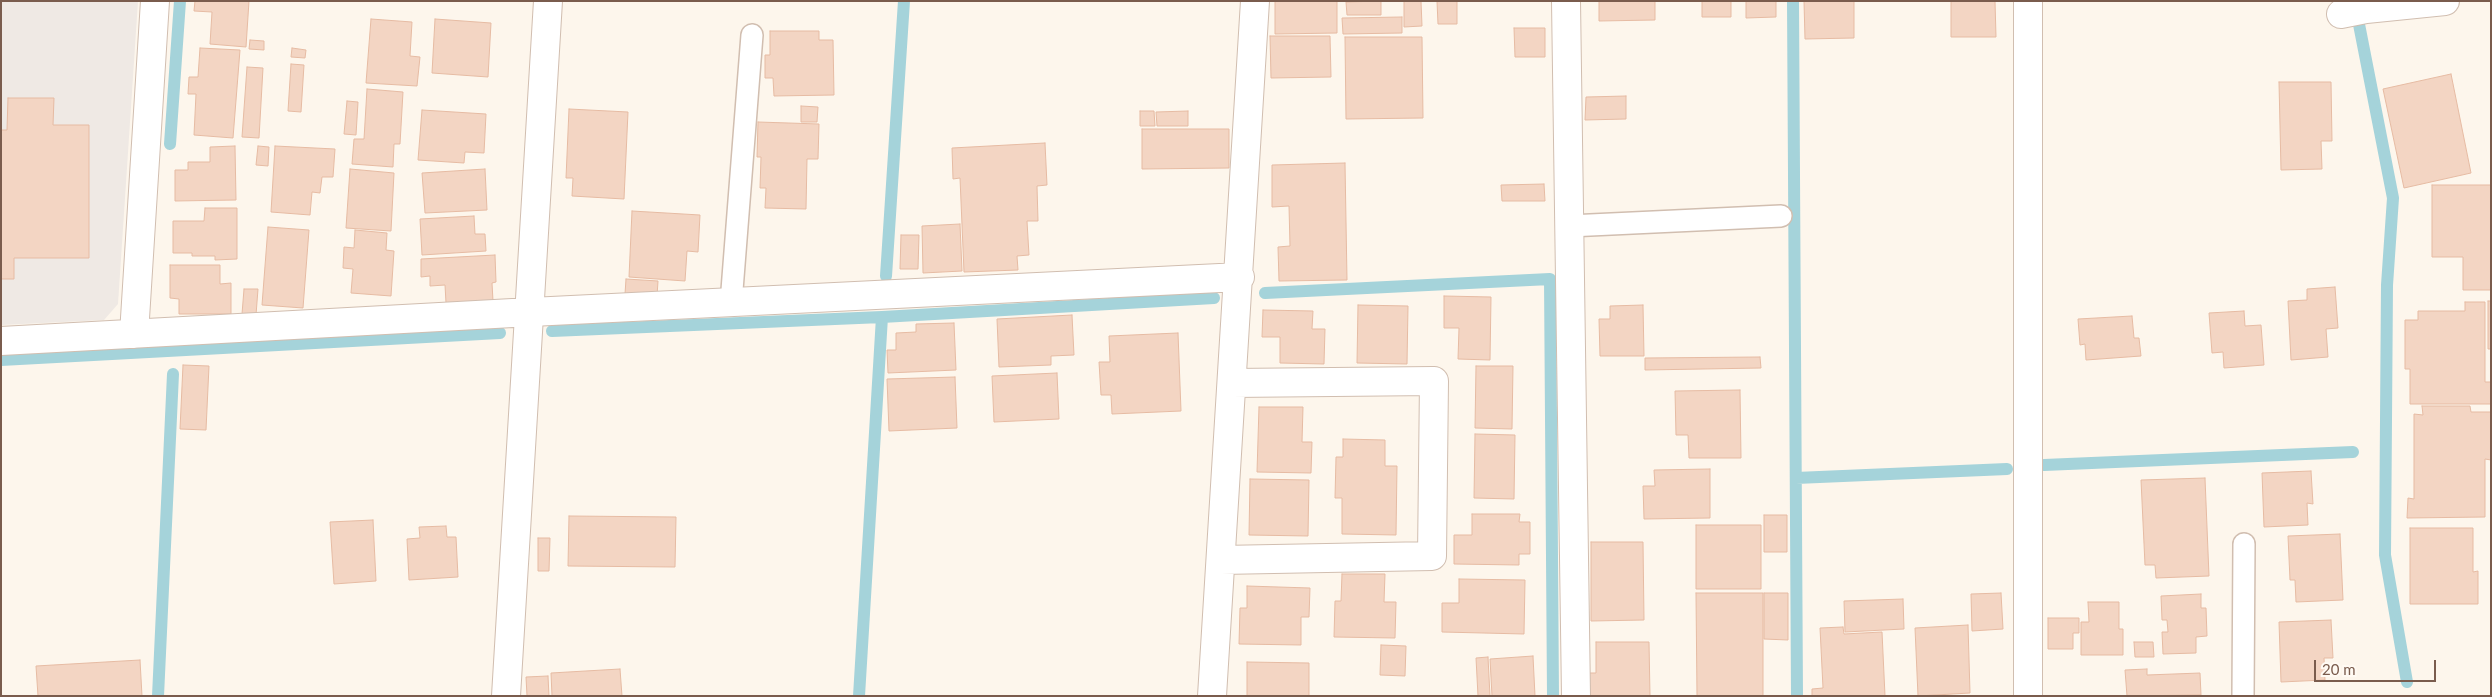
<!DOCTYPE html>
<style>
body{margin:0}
#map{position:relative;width:2492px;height:697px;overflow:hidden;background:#fdf6ec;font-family:Lato,sans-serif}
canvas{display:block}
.frame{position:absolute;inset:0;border:2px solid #7a5c4d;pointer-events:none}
.scale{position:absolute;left:2314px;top:660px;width:122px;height:22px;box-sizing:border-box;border:2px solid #7a5c4d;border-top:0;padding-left:6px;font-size:15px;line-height:18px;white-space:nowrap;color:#7a5c4d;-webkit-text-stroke:4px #fffaf3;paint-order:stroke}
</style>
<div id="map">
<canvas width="2492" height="697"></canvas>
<div class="frame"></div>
<div class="scale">20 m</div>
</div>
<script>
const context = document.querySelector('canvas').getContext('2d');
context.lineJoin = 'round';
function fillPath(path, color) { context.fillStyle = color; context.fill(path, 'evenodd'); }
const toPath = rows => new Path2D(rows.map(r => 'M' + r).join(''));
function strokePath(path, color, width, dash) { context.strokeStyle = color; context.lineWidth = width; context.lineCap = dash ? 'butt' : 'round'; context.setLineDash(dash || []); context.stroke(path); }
fillPath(toPath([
 [1,1,138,1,118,304,104,320,1,325]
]), '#efe9e4');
strokePath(toPath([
 [1793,1,1797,696],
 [2356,9,2393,198,2387,285,2385,555,2407,682],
 [170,144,180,1],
 [886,276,904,1],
 [1265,293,1550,279,1553,696],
 [552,331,882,317,1214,298],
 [1,360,500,333],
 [2044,465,2353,452],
 [1796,478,2007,469],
 [158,696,173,374],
 [859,696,882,317]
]), '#a5d3da', 12);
const building = toPath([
 [195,1,249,1,246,47,210,44,212,12,194,11,195,1],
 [1275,1,1337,1,1337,33,1275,34,1275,1],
 [1381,1,1381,15,1347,15,1346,2,1381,1],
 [1404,1,1421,1,1422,26,1404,27,1404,1],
 [1437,1,1457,1,1457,24,1438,24,1437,1],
 [1599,1,1655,1,1655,20,1599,21,1599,1],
 [1702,1,1731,1,1731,17,1702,17,1702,1],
 [1746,1,1776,1,1776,17,1746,18,1746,1],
 [1804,1,1854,1,1854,38,1805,39,1804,1],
 [1951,1,1995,1,1996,37,1951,37,1951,1],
 [1402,17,1402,33,1343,34,1342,18,1402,17],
 [371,19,412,22,410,56,420,57,417,86,366,83,371,19],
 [435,19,491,23,488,77,432,73,435,19],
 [1514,28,1545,28,1545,57,1515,57,1514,28],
 [770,31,819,31,819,40,833,40,834,95,774,96,773,78,765,78,765,55,770,55,770,31],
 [1270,36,1330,36,1331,77,1271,78,1270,36],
 [1345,37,1422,37,1423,118,1346,119,1345,37],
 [250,40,264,41,264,50,249,49,250,40],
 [200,48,240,50,233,138,194,135,196,94,188,94,189,77,198,77,200,48],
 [292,48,306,50,305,58,291,57,292,48],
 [291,64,304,65,301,112,288,111,291,64],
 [247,67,263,68,259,138,242,137,247,67],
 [2451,74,2471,173,2404,188,2383,89,2451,74],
 [2279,82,2331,82,2332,141,2321,141,2322,169,2281,170,2279,82],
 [367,89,403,92,400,144,394,144,393,167,352,164,354,139,364,139,367,89],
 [1626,96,1626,119,1585,120,1586,97,1626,96],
 [8,98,54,98,53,125,89,125,89,258,14,258,14,279,1,279,1,130,7,130,8,98],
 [347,101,358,102,356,135,344,134,347,101],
 [801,106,818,107,817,122,801,122,801,106],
 [569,109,628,112,624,199,572,196,573,178,566,178,569,109],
 [422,110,486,114,484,153,465,152,464,163,418,160,422,110],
 [1140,111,1154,111,1155,126,1140,126,1140,111],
 [1188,111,1188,126,1157,126,1156,112,1188,111],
 [758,122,819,124,818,159,807,159,806,209,765,208,766,188,760,188,761,157,757,157,758,122],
 [1142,129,1229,129,1229,168,1142,169,1142,129],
 [1045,143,1047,185,1037,186,1038,221,1027,221,1029,255,1017,256,1018,270,964,272,960,178,953,179,952,148,1045,143],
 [235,146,236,200,175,201,175,170,188,170,188,162,210,162,210,147,235,146],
 [258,146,269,147,268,166,256,165,258,146],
 [275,146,335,149,333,177,322,177,320,193,312,192,310,215,271,212,275,146],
 [1345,163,1347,280,1279,281,1278,247,1290,246,1289,206,1272,207,1272,165,1345,163],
 [350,169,394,173,391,231,346,228,350,169],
 [485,169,487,210,425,213,422,173,485,169],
 [1544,184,1545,201,1502,201,1501,185,1544,184],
 [2432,185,2491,185,2491,290,2463,290,2463,257,2432,257,2432,185],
 [205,208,237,208,237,259,215,260,215,256,192,256,192,253,173,253,173,221,204,221,205,208],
 [632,211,700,215,698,252,687,251,685,281,629,277,632,211],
 [474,216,475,234,485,234,486,251,422,255,420,219,474,216],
 [960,224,962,271,923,273,922,226,960,224],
 [268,227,309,230,303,308,262,305,268,227],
 [355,230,387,233,386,250,394,251,391,296,351,293,353,269,343,268,344,247,354,248,355,230],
 [901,235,919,235,918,269,900,269,901,235],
 [495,255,496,282,492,283,493,301,446,303,445,285,430,286,430,276,421,277,421,259,495,255],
 [170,265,220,265,220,284,231,283,231,314,179,314,179,299,170,298,170,265],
 [626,279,658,281,657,296,625,294,626,279],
 [2335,287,2338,328,2326,329,2328,357,2291,360,2288,301,2307,300,2307,289,2335,287],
 [244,289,258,289,256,315,242,314,244,289],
 [1444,296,1491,297,1490,360,1458,359,1459,328,1444,328,1444,296],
 [2488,301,2491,301,2491,349,2488,349,2488,301],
 [2465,302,2485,302,2485,382,2491,382,2491,404,2410,404,2410,369,2405,369,2405,320,2418,320,2418,311,2465,311,2465,302],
 [1358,305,1408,306,1407,364,1357,363,1358,305],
 [1643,305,1644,356,1600,356,1599,319,1610,319,1610,306,1643,305],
 [1263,310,1313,311,1312,329,1325,329,1324,364,1280,363,1280,337,1262,337,1263,310],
 [2244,311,2245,326,2261,325,2264,365,2224,368,2223,352,2212,353,2209,313,2244,311],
 [1072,315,1074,355,1051,356,1051,365,999,367,997,319,1072,315],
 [2132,316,2134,338,2139,338,2141,356,2086,360,2085,344,2080,345,2078,319,2132,316],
 [954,323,956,370,888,373,887,350,896,350,896,333,916,332,916,324,954,323],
 [1178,333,1181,411,1112,414,1111,395,1101,395,1099,362,1110,362,1109,336,1178,333],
 [1760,357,1761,368,1645,370,1645,358,1760,357],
 [183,365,209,366,206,430,180,429,183,365],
 [1476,366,1513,366,1512,429,1475,428,1476,366],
 [1057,373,1059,419,994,422,992,376,1057,373],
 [955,377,957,428,889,431,887,379,955,377],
 [1740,390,1741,458,1689,458,1688,435,1676,435,1675,391,1740,390],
 [2422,406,2470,406,2471,412,2491,412,2491,460,2485,459,2485,517,2407,518,2408,498,2414,499,2414,414,2423,415,2422,406],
 [1259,407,1303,407,1302,442,1312,442,1311,473,1257,472,1259,407],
 [1475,434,1515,435,1514,499,1474,498,1475,434],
 [1343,439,1385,440,1385,466,1397,466,1396,535,1342,534,1342,498,1335,498,1336,457,1343,457,1343,439],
 [1710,469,1710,518,1644,519,1643,486,1655,486,1654,470,1710,469],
 [2311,471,2313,504,2307,503,2308,525,2264,527,2262,473,2311,471],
 [2205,478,2209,576,2156,578,2155,565,2145,565,2141,480,2205,478],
 [1250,479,1309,480,1308,536,1249,535,1250,479],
 [1472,514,1520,514,1519,522,1530,522,1530,554,1519,554,1519,565,1454,564,1454,535,1472,535,1472,514],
 [1764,515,1787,515,1787,552,1764,552,1764,515],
 [569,516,676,517,675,567,568,566,569,516],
 [373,520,376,581,334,584,330,522,373,520],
 [1696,525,1761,525,1761,589,1696,589,1696,525],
 [446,526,447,537,456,537,458,577,409,580,407,539,420,538,419,527,446,526],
 [2410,528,2473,528,2473,572,2478,571,2478,604,2410,604,2410,528],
 [2340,534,2343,600,2296,602,2295,580,2290,580,2288,536,2340,534],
 [538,538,550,538,549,571,538,571,538,538],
 [1591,542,1643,542,1644,620,1591,621,1591,542],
 [1342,574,1385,574,1384,602,1396,602,1395,638,1334,637,1335,601,1341,601,1342,574],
 [1459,579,1525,580,1524,634,1442,632,1442,603,1459,603,1459,579],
 [1247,586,1310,588,1309,617,1301,617,1301,645,1239,644,1240,608,1247,608,1247,586],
 [1696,593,1763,593,1763,696,1697,696,1696,593],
 [1764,593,1788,593,1788,640,1764,639,1764,593],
 [2001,593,2003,629,1972,631,1971,594,2001,593],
 [2201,594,2201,608,2206,608,2207,636,2196,637,2196,653,2163,654,2162,632,2168,632,2167,620,2162,620,2161,596,2201,594],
 [1903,599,1904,629,1845,632,1844,601,1903,599],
 [2088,602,2119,602,2119,629,2123,629,2123,655,2081,655,2081,622,2089,622,2088,602],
 [2048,618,2079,618,2079,633,2073,633,2073,649,2048,649,2048,618],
 [2331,620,2333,658,2324,658,2325,680,2281,682,2279,622,2331,620],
 [1968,625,1970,693,1918,696,1915,628,1968,625],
 [1843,627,1844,634,1882,632,1885,696,1812,696,1812,689,1823,688,1820,628,1843,627],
 [1596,642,1649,642,1650,696,1586,696,1586,673,1596,673,1596,642],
 [2134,642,2153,642,2154,657,2135,657,2134,642],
 [1381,645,1406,646,1405,676,1380,675,1381,645],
 [1533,656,1535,696,1492,696,1490,659,1533,656],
 [1488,657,1490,696,1478,696,1476,658,1488,657],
 [140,660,142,696,38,696,36,666,140,660],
 [1247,662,1309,663,1309,696,1247,696,1247,662],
 [620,669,622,696,552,696,551,673,620,669],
 [2147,669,2147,675,2200,673,2201,695,2127,696,2125,670,2147,669],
 [548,676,549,696,527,696,526,677,548,676]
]);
fillPath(building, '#f3d5c3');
strokePath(building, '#e6bba3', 1);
const service = toPath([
 [1569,226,1781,216],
 [731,303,752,35],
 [2243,696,2244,544]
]);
const minor = toPath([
 [1566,1,1576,696],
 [2028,1,2028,696],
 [2341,14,2366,9,2445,1],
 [134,334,155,1],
 [1,341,531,312,1240,277],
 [1221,560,1432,556,1434,381,1232,383],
 [506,696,548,1],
 [1212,696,1255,1]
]);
strokePath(service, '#d1beb0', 24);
strokePath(minor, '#d1beb0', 30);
strokePath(service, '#fff', 21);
strokePath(minor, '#fff', 28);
</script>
